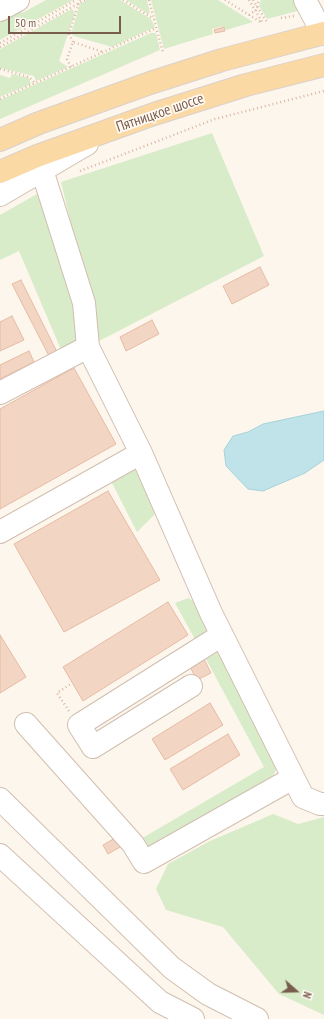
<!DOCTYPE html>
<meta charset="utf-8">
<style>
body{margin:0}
#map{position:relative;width:324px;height:1019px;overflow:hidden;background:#fdf6ec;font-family:"PT Sans Narrow",sans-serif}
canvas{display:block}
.north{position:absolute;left:276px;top:971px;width:40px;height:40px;-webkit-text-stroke:3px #fffaf3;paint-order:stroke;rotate:110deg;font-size:11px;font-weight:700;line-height:16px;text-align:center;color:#7a5c4d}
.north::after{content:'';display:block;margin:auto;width:14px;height:18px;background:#7a5c4d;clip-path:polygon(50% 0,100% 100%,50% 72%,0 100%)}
.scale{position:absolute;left:8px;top:16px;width:113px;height:18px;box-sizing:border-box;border:2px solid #7a5c4d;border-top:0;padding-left:5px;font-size:12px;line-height:14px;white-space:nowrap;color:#7a5c4d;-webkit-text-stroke:3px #fffaf3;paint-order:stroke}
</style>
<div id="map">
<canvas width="324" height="1019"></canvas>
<div class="north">N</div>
<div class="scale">50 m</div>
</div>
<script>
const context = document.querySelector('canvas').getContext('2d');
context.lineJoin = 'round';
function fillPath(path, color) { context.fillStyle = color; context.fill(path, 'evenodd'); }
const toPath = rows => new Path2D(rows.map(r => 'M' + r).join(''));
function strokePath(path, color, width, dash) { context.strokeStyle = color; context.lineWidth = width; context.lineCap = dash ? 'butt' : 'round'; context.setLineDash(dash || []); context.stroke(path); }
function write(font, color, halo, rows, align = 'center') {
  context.font = font + ' "PT Sans Narrow",sans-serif'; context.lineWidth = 3.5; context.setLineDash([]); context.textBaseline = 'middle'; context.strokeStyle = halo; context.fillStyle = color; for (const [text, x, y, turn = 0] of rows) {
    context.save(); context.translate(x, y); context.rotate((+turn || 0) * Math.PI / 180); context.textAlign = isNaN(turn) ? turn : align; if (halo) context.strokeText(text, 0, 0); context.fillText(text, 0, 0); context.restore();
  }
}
fillPath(toPath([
 [46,0,73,0,0,40,0,20,20,9,22,13],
 [87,0,120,0,151,19,155,27,112,47,74,36,71,34,80,4],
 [126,0,147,0,150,12,148,14],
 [151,0,218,0,253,22,226,30,224,26,212,29,213,34,164,49],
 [261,0,295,0,301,10,267,19,259,6],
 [72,9,75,13,59,61,68,67,36,81,34,76,0,68,0,49],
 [151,33,156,33,160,50,0,119,0,100],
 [12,74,29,78,31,84,0,97,0,75,10,78],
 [212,133,264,256,99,341,61,182],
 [44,190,68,273,77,322,76,344,62,352,19,251,0,260,0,215],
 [135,468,155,514,137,532,111,481],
 [188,598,198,603,211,634,197,643,175,603],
 [219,652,277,768,268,785,152,851,139,840,264,767,206,659],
 [273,814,298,824,324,817,324,1015,279,994,223,927,166,910,156,889,168,864,210,841]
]), '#d8ecc9');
const water = toPath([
 [324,411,324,460,305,473,263,491,248,489,226,466,224,450,233,436,248,432,263,424,324,411]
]);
fillPath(water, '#bfe3e8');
strokePath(water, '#a5d3da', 1);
const building = toPath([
 [224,27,225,31,215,33,214,30,224,27],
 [260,267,269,285,232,304,223,286,260,267],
 [21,280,57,352,49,356,12,284,21,280],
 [12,316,24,340,0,351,0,322,12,316],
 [152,320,159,334,126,351,120,337,152,320],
 [29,351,34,362,0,379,0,365,29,351],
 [74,368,116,444,0,509,0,409,74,368],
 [108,491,160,580,64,632,14,544,108,491],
 [168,602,188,635,83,701,63,667,168,602],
 [0,635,26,677,0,693,0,635],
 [204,659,211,673,197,680,190,667,204,659],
 [210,703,223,725,165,760,152,739,210,703],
 [228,734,240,755,183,790,170,769,228,734],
 [117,837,122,846,108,854,103,845,117,837]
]);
fillPath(building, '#f3d5c3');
strokePath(building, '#e6bba3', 1);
const minor = toPath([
 [305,0,323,34],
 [0,10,18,0],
 [42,170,84,303,88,347,141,453,211,613,303,797,320,804,324,804],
 [0,195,87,144],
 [0,393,88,347],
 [0,532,141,453],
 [191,686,93,747,79,725,222,635],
 [26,724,133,844,144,862,293,778],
 [0,799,172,968,208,994,257,1019],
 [0,855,160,1002,193,1019]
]);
const major = toPath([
 [0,140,39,123,150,83,222,60,324,33],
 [0,172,37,156,154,114,246,85,324,65]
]);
strokePath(minor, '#d1beb0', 24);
strokePath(major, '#dad1cd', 24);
strokePath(toPath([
 [123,0,154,19],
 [149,0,163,53],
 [225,0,262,23],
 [249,0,262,22],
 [253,0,267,22],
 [249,15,256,10,259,0],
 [281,18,294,16],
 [73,42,69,34,80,0],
 [0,43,76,0],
 [0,47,85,0],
 [71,67,67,59,73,42,103,52],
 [0,69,29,77,35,83],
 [0,99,156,28],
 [80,171,215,119,324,91],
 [69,711,57,693,72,683]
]), '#d9b8a5', 2.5, [1, 3]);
strokePath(minor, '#fff', 22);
strokePath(major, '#fbd9a5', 22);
write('15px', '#7a5c4d', '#fffaf3', [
 ["Пятницкое шоссе",160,113,-19]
]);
</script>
